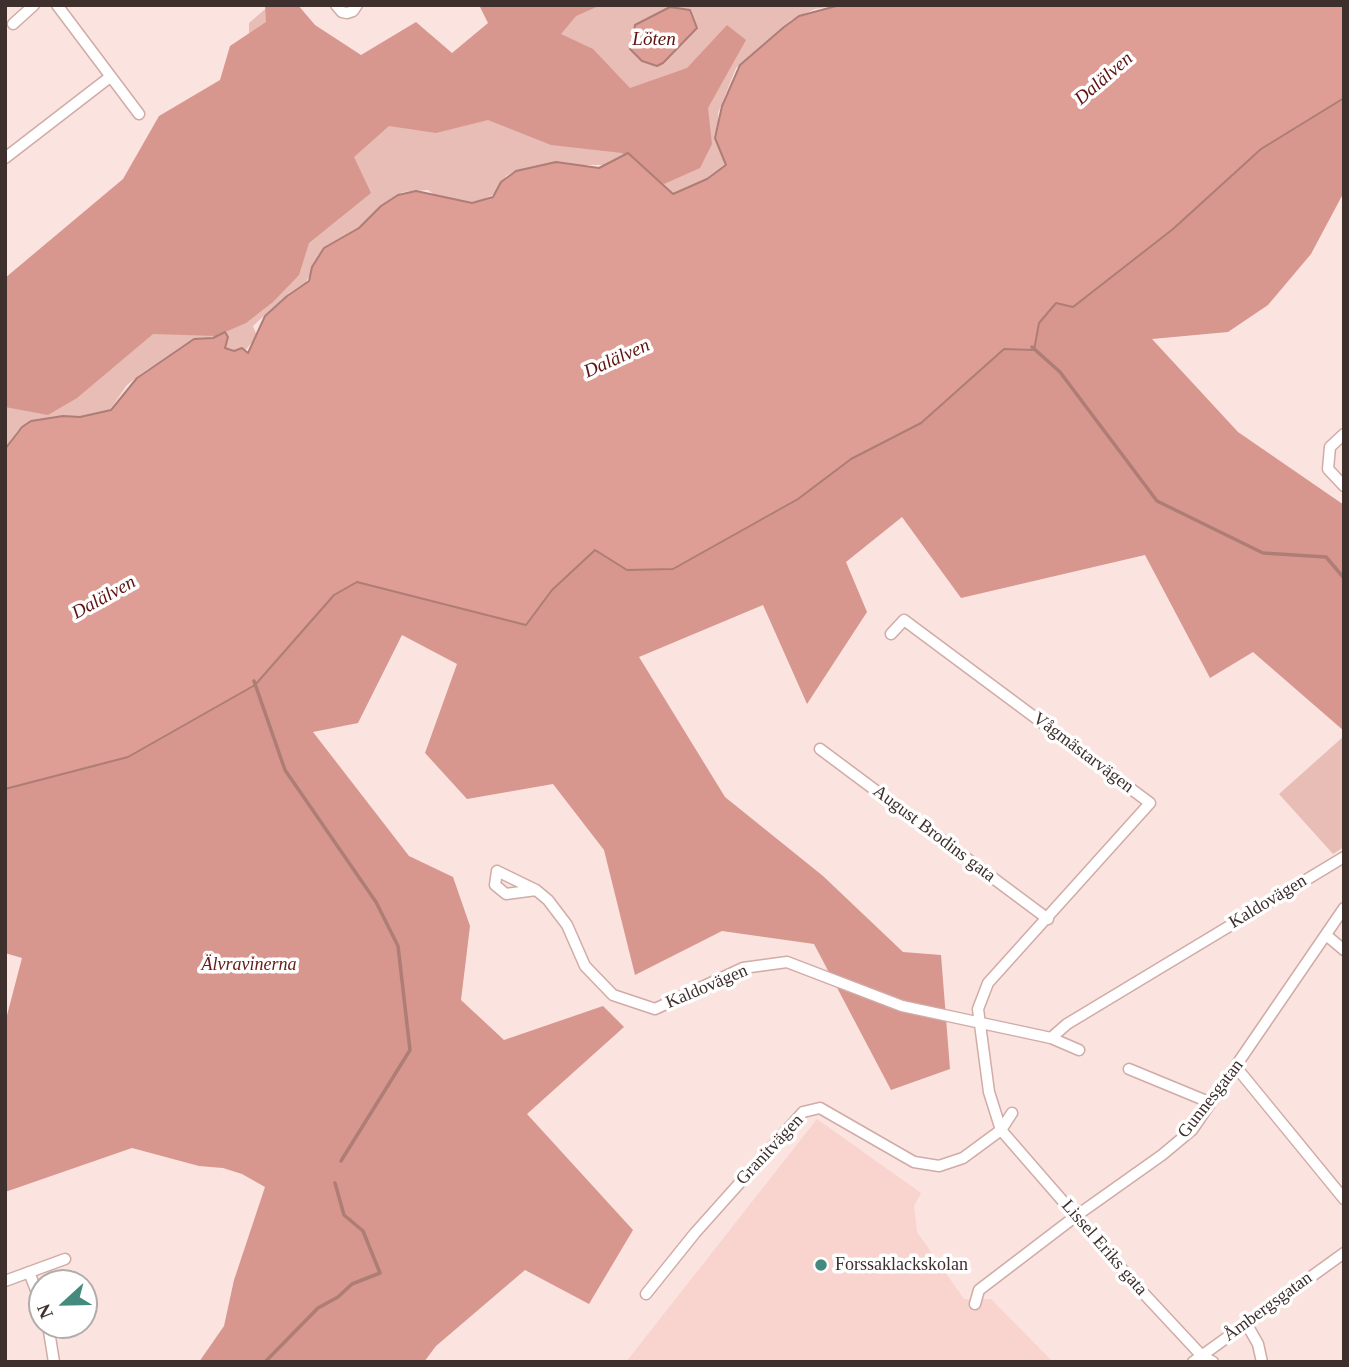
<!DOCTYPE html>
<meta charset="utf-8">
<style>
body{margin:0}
#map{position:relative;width:1349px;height:1367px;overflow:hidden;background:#fbe3df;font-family:Georgia,serif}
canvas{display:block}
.frame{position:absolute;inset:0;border:7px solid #3e302d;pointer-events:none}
.north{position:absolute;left:28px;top:1269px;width:70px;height:70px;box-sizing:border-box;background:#fff;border:2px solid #b2acab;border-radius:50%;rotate:248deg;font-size:19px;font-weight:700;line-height:28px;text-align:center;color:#3e302d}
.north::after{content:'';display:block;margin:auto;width:24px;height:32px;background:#458a7f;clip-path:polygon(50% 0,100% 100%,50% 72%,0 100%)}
</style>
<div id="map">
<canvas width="1349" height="1367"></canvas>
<div class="frame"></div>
<div class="north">N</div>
</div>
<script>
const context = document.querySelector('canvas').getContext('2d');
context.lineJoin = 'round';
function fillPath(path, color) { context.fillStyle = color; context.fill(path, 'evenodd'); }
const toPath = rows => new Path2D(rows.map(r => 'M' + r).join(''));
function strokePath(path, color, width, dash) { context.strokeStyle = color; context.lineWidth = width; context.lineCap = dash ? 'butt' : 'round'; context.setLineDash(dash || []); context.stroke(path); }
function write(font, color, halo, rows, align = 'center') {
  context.font = font + ' Georgia,serif'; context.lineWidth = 7; context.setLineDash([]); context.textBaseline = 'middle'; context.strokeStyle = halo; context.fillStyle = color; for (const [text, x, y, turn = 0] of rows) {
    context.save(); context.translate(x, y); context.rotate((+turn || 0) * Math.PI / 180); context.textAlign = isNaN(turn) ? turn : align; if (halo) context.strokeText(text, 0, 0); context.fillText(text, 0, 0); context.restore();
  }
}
fillPath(toPath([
 [817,1119,921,1193,914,1206,917,1232,964,1299,991,1299,1053,1362,626,1362]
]), '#f9d3ce');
fillPath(toPath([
 [270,5,322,38,409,80,553,5,840,5,815,9,791,20,736,68,718,113,720,144,728,166,720,182,677,193,668,193,606,165,550,165,513,172,506,176,497,193,477,202,449,206,428,190,403,192,380,206,364,226,349,237,323,249,306,282,289,293,253,326,257,336,244,352,229,354,222,340,215,336,206,341,187,343,142,373,127,385,109,411,91,417,18,430,5,449,5,301,147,188,249,43,249,23],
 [1344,736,1344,847,1333,854,1279,794]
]), '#e8bdb6');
fillPath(toPath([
 [265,5,298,5,315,25,361,55,416,22,452,53,488,23,479,5,601,5,576,16,561,34,593,49,630,88,687,68,727,25,746,40,708,108,712,144,700,168,664,184,622,153,551,145,488,120,436,133,389,126,354,157,371,193,309,243,299,275,273,302,246,323,216,336,153,334,77,398,48,415,5,407,5,278,123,179,159,116,220,80,230,46,266,22],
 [1344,98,1344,192,1311,254,1268,305,1228,332,1152,339,1238,432,1344,505,1344,731,1253,652,1210,678,1145,555,961,598,902,517,846,562,867,612,807,704,763,605,639,657,725,797,823,876,903,952,941,955,950,1069,891,1090,814,944,722,931,635,975,604,850,553,784,467,799,425,753,457,664,402,635,358,723,313,732,409,856,453,877,470,926,461,1000,504,1040,603,1006,624,1027,527,1114,633,1230,589,1304,525,1270,436,1346,424,1362,317,1362,315,1360,312,1362,199,1362,224,1326,234,1280,265,1187,242,1174,223,1168,199,1166,132,1148,5,1192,5,1023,22,958,5,953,5,789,128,757,255,685,334,595,357,582,526,625,552,590,595,550,627,570,798,499,851,459,921,423,1004,348,1039,323,1056,302,1173,229,1261,149]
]), '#d7978e');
const water = toPath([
 [840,5,1344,5,1344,98,1261,149,1173,229,1073,307,1056,303,1039,323,1034,350,1004,349,921,423,851,459,798,499,673,569,627,570,595,550,552,590,526,625,357,582,334,595,255,685,128,757,5,789,5,449,22,427,31,421,63,416,80,417,111,410,137,378,194,339,213,338,225,332,228,337,225,348,234,351,242,348,248,353,265,316,287,296,309,281,312,267,324,248,359,228,381,206,398,195,416,191,472,203,493,197,501,182,516,171,556,162,599,168,628,153,673,194,707,179,726,165,715,138,722,106,740,65,784,27,799,16,840,5],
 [670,7,690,10,697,28,663,63,657,66,642,61,630,49,635,25,670,7]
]);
fillPath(water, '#de9e95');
strokePath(water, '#ae7d76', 2);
strokePath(toPath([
 [1032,347,1060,372,1157,501,1263,553,1326,557,1344,578],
 [254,681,285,770,376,902,398,946,410,1050,341,1161],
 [265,1362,318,1308,338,1297,352,1284,380,1273,363,1231,344,1215,335,1183]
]), '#ae7d76', 3.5);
const minor = toPath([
 [57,5,139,114],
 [336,5,342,12,347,13,353,11,357,5],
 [13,24,34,5],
 [5,158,110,77],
 [1344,434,1330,447,1328,469,1344,486],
 [820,749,1048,919],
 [536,890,506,894,495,885,497,871,536,890,548,900,567,925,585,966,613,995,655,1009,743,968,787,962,902,1006,1051,1038,1067,1024,1344,857],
 [1326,935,1344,950],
 [1051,1038,1079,1050],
 [1236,1067,1344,1199],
 [1129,1069,1209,1102],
 [1012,1113,1001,1130,1134,1283,1202,1356,1213,1362],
 [29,1272,42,1306],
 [5,1281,65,1259],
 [646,1294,695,1233,803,1112,820,1108,914,1162,939,1166,963,1158,1001,1130,989,1092,978,1009,988,983,1150,803,904,620,891,634],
 [975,1304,979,1290,1076,1216,1162,1155,1192,1130,1344,908],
 [1246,1323,1258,1344,1262,1362],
 [48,1325,54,1362],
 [1193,1362,1344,1253]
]);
strokePath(minor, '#d1aba6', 13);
strokePath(minor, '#fff', 10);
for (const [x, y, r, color] of [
 [821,1265,7,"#458a7f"]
]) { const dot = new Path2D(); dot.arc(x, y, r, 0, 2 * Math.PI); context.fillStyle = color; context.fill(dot); strokePath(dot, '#fff', 2.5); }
write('18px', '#3e302d', '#fff', [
 ["Vågmästarvägen",1083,753,37],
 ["August Brodins gata",934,834,37],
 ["Kaldovägen",1268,902,-31],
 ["Kaldovägen",707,987,-23],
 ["Gunnesgatan",1211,1099,-52],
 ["Granitvägen",770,1150,-47],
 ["Lissel Eriks gata",1104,1248,49],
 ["Åmbergsgatan",1268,1307,-36]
]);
write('italic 18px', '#661b16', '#fff', [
 ["Älvravinerna",249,965]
]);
write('18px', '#3e302d', '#fff', [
 ["Forssaklackskolan",835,1265]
], 'left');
write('italic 19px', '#5d120f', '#fff', [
 ["Löten",654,40],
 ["Dalälven",1104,79,-41],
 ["Dalälven",617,359,-24],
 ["Dalälven",104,598,-29]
]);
</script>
